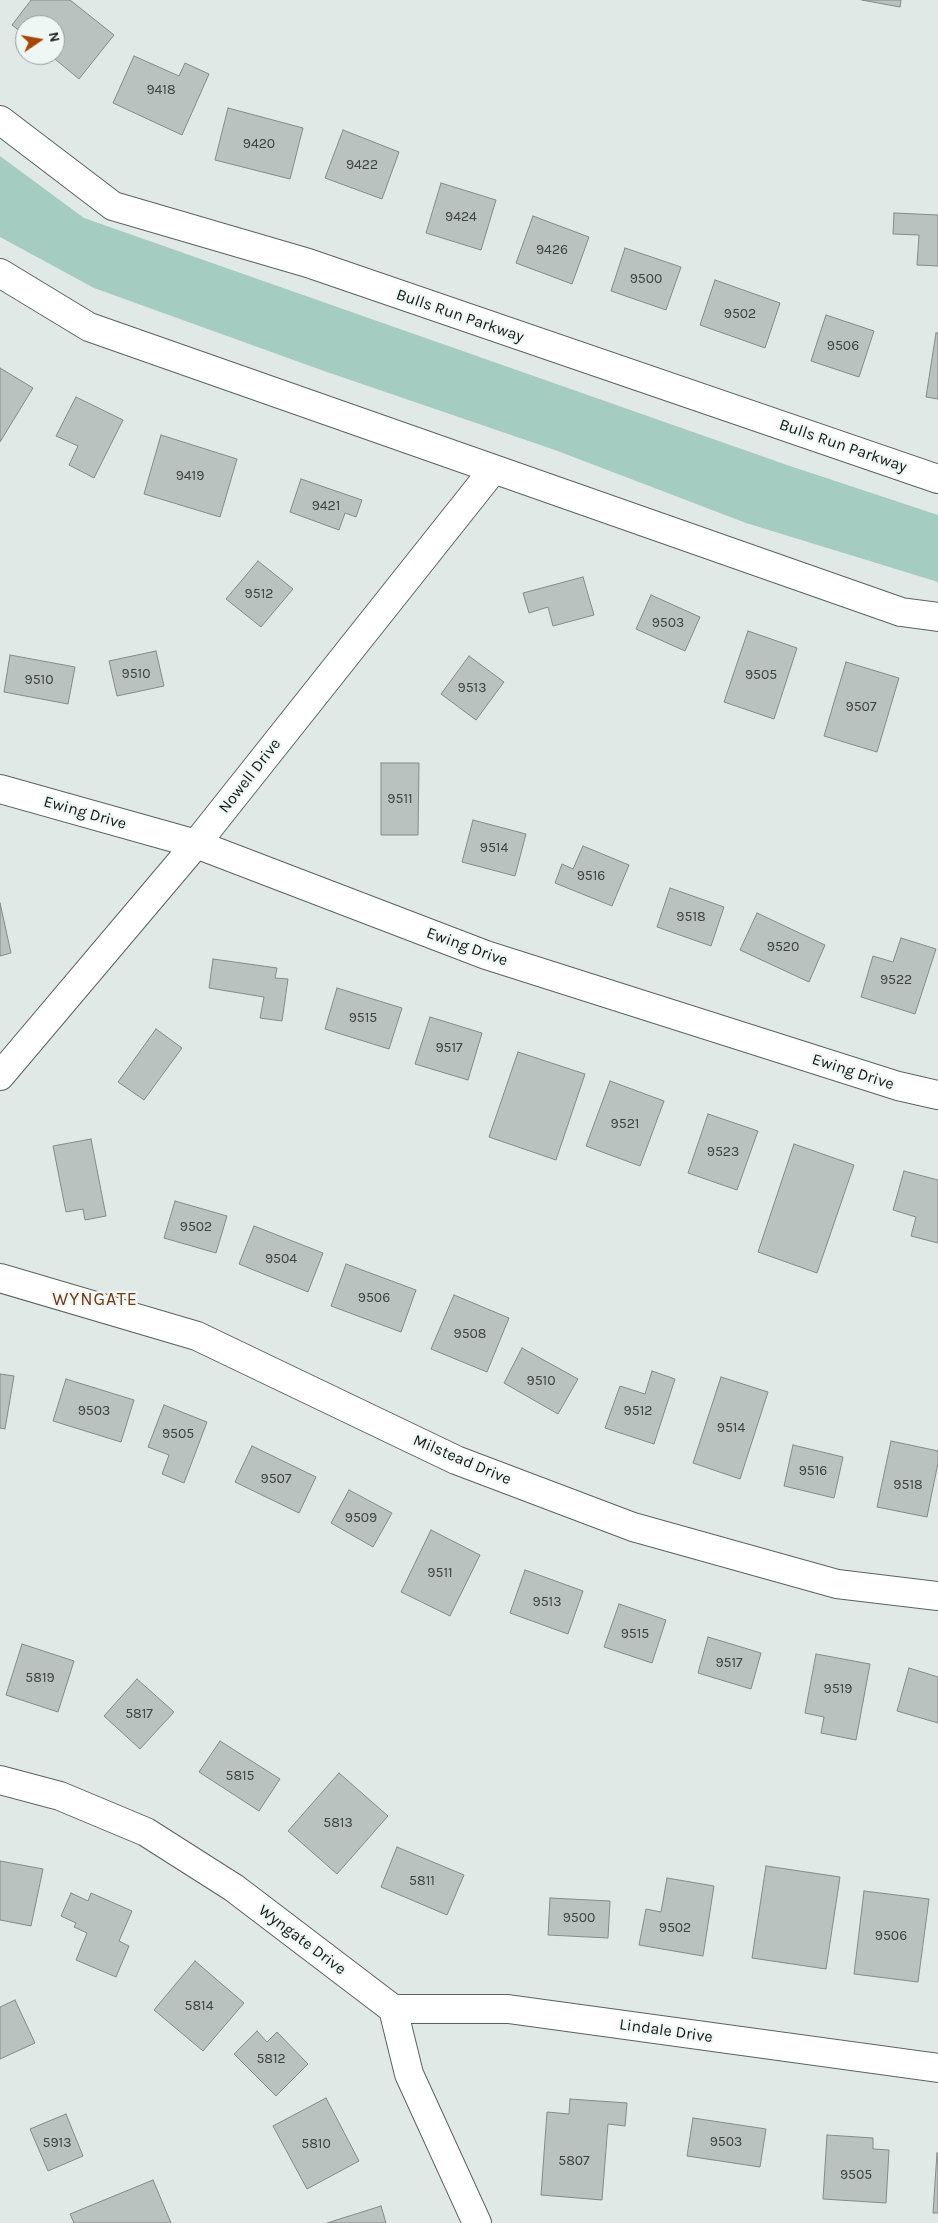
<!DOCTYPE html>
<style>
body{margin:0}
#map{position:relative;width:938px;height:2223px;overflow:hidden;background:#e0e9e6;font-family:Karla,sans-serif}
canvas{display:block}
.north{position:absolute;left:15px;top:15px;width:50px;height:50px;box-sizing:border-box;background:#eef7f4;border:1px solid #979e9c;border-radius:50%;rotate:78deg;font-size:14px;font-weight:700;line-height:20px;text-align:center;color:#151817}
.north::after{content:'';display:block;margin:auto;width:18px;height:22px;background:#a84800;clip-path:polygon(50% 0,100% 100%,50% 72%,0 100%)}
</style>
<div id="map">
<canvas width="938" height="2223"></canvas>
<div class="north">N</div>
</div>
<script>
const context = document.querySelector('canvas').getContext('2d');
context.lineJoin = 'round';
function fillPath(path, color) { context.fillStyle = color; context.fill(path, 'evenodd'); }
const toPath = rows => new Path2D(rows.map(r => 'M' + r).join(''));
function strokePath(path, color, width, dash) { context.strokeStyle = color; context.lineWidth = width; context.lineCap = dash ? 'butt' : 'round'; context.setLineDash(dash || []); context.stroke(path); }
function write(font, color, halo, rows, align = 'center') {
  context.font = font + ' Karla,sans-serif'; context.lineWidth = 4.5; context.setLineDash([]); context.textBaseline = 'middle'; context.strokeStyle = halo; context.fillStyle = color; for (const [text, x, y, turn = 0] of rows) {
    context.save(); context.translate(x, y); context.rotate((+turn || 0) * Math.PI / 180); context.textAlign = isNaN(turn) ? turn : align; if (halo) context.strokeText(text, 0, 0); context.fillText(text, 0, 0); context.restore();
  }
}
fillPath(toPath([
 [0,156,84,218,787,465,938,515,938,582,746,523,555,450,324,371,94,288,0,237]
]), '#a5ccc0');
const building = toPath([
 [31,0,70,0,114,35,79,79,50,55,55,55,55,25,25,25,25,35,12,25,31,0],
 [862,0,901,0,900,7,862,0],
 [134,56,179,76,185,63,209,74,182,135,113,103,134,56],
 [228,108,303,128,290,179,215,160,228,108],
 [343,130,399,152,382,199,325,178,343,130],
 [441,183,496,200,481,250,426,233,441,183],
 [894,213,938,215,938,266,917,265,919,235,893,234,894,213],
 [533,216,589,237,572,284,516,263,533,216],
 [625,248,681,267,666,310,611,291,625,248],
 [715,280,780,303,765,348,700,325,715,280],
 [826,315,874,331,859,377,811,361,826,315],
 [936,333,938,333,938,399,926,397,936,333],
 [0,368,33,388,0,442,0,368],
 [76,397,123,420,94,478,69,465,78,446,56,436,76,397],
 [161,435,237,459,220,517,144,494,161,435],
 [301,479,362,500,356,517,345,513,339,530,290,512,301,479],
 [258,561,293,589,261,627,226,599,258,561],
 [583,577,594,615,553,626,548,607,529,613,523,593,583,577],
 [651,595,700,617,685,651,636,629,651,595],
 [748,631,797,648,774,719,724,702,748,631],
 [156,651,164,686,117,696,109,661,156,651],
 [10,655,75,667,68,704,4,692,10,655],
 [469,656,504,682,476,720,441,694,469,656],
 [846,662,899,678,877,752,824,736,846,662],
 [381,763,419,763,418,835,381,835,381,763],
 [473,820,526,834,515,876,462,862,473,820],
 [583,846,629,865,612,906,555,883,562,864,573,869,583,846],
 [670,888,724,907,711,946,657,927,670,888],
 [0,903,11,953,0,956,0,903],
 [757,913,825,945,809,982,740,950,757,913],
 [901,938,936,949,915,1014,861,997,873,956,893,962,901,938],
 [213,959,277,968,275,978,288,979,282,1021,260,1018,264,997,209,988,213,959],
 [337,988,402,1008,389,1049,325,1029,337,988],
 [430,1017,482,1033,468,1080,415,1064,430,1017],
 [156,1029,182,1048,144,1100,118,1082,156,1029],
 [518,1052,585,1074,556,1160,489,1137,518,1052],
 [610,1081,664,1101,640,1166,586,1146,610,1081],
 [708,1114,758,1131,737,1190,688,1173,708,1114],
 [91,1139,106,1216,85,1220,83,1209,66,1212,53,1146,91,1139],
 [794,1144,854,1165,817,1273,758,1252,794,1144],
 [904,1171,938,1180,938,1243,911,1236,916,1217,893,1210,904,1171],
 [175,1201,227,1216,216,1253,164,1238,175,1201],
 [254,1226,323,1253,308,1292,239,1264,254,1226],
 [346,1264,416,1290,401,1332,331,1306,346,1264],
 [454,1295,509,1318,487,1372,431,1349,454,1295],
 [522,1348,578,1379,558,1414,504,1383,522,1348],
 [652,1371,675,1379,654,1444,605,1428,620,1386,645,1394,652,1371],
 [0,1374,14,1376,5,1429,0,1428,0,1374],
 [721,1377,768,1392,740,1479,693,1463,721,1377],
 [66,1379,134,1400,121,1442,53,1421,66,1379],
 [164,1405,207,1422,184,1483,162,1474,169,1455,148,1447,164,1405],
 [891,1441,938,1451,938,1463,927,1517,877,1507,891,1441],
 [793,1445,843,1457,834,1498,784,1486,793,1445],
 [252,1446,316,1477,299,1513,235,1482,252,1446],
 [349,1490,392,1513,373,1547,331,1523,349,1490],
 [431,1530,480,1555,450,1616,401,1592,431,1530],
 [525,1570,583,1591,568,1634,510,1613,525,1570],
 [619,1604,666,1620,652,1663,604,1647,619,1604],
 [708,1637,761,1653,751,1689,698,1673,708,1637],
 [22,1644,74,1661,58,1712,6,1695,22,1644],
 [816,1654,870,1664,856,1740,821,1733,824,1717,805,1713,816,1654],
 [909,1668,938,1677,938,1723,897,1711,909,1668],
 [137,1679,174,1712,140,1749,104,1716,137,1679],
 [220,1741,280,1779,259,1811,199,1772,220,1741],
 [339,1773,388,1816,337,1874,288,1831,339,1773],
 [397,1847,464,1875,447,1915,381,1887,397,1847],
 [0,1861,43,1869,31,1926,0,1920,0,1861],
 [766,1866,840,1877,826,1969,752,1958,766,1866],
 [667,1878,714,1886,703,1956,639,1945,646,1909,661,1912,667,1878],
 [864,1891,929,1899,918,1982,854,1974,864,1891],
 [71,1893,88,1901,91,1893,132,1911,119,1941,129,1946,116,1977,76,1960,87,1933,74,1927,76,1923,61,1916,71,1893],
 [550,1898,610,1901,608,1938,548,1935,550,1898],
 [195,1961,244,2003,203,2051,154,2010,195,1961],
 [15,2000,35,2043,0,2059,0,2007,15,2000],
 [257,2031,267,2042,277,2032,308,2064,276,2096,234,2054,257,2031],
 [326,2098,359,2161,307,2189,273,2126,326,2098],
 [570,2099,627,2103,625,2126,608,2124,602,2200,541,2195,547,2112,569,2114,570,2099],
 [66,2114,83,2156,48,2171,30,2129,66,2114],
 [693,2118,766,2129,760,2167,687,2156,693,2118],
 [827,2135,873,2138,873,2149,889,2150,886,2203,823,2199,827,2135],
 [937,2153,938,2153,938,2213,933,2213,937,2153],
 [153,2180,171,2223,74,2223,70,2214,153,2180],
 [381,2206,386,2223,327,2223,381,2206]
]);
fillPath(building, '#b9c2bf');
strokePath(building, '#838b88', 1);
const minor = toPath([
 [0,120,113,206,308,263,938,479],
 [0,273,89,327,901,612,938,617],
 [0,789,196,844,486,955,898,1086,938,1095],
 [0,1076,196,844,493,470],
 [0,1278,197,1336,456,1460,633,1527,837,1584,938,1596],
 [0,1780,60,1796,146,1832,234,1888,393,2009,409,2074,477,2223],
 [393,2009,508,2009,938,2068]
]);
strokePath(minor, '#5b6360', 30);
strokePath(minor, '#fff', 28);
write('14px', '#3e4241', null, [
 ["9418",161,90],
 ["9420",259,144],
 ["9422",362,165],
 ["9424",461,217],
 ["9426",552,250],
 ["9500",646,279],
 ["9502",740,314],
 ["9506",843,346],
 ["9419",190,476],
 ["9421",326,506],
 ["9512",259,594],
 ["9503",668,623],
 ["9510",136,674],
 ["9505",761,675],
 ["9510",39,680],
 ["9513",472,688],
 ["9507",861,707],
 ["9511",400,799],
 ["9514",494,848],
 ["9516",591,876],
 ["9518",691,917],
 ["9520",783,947],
 ["9522",896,980],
 ["9515",363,1018],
 ["9517",449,1048],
 ["9521",625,1124],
 ["9523",723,1152],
 ["9502",196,1227],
 ["9504",281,1259],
 ["9506",374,1298],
 ["9508",470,1334],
 ["9510",541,1381],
 ["9503",94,1411],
 ["9512",638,1411],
 ["9514",731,1428],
 ["9505",178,1434],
 ["9516",813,1471],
 ["9507",276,1479],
 ["9518",908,1485],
 ["9509",361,1518],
 ["9511",440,1573],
 ["9513",547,1602],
 ["9515",635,1634],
 ["9517",729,1663],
 ["5819",40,1678],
 ["9519",838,1689],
 ["5817",139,1714],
 ["5815",240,1776],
 ["5813",338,1823],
 ["5811",422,1881],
 ["9500",579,1918],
 ["9502",675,1928],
 ["9506",891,1936],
 ["5814",199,2006],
 ["5812",271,2059],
 ["9503",726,2142],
 ["5913",57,2143],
 ["5810",316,2144],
 ["5807",574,2161],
 ["9505",856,2175]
]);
write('16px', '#151817', '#eef7f4', [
 ["Bulls Run Parkway",460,316,19],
 ["Bulls Run Parkway",843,446,19],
 ["Nowell Drive",250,776,-52],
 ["Ewing Drive",85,813,16],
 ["Ewing Drive",467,947,20],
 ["Ewing Drive",853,1072,18],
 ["Milstead Drive",462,1460,23],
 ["Wyngate Drive",302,1940,37],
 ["Lindale Drive",666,2031,8]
]);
context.letterSpacing = '1px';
write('18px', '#763813', '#eef7f4', [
 ["WYNGATE",95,1300]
]);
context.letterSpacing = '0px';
</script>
